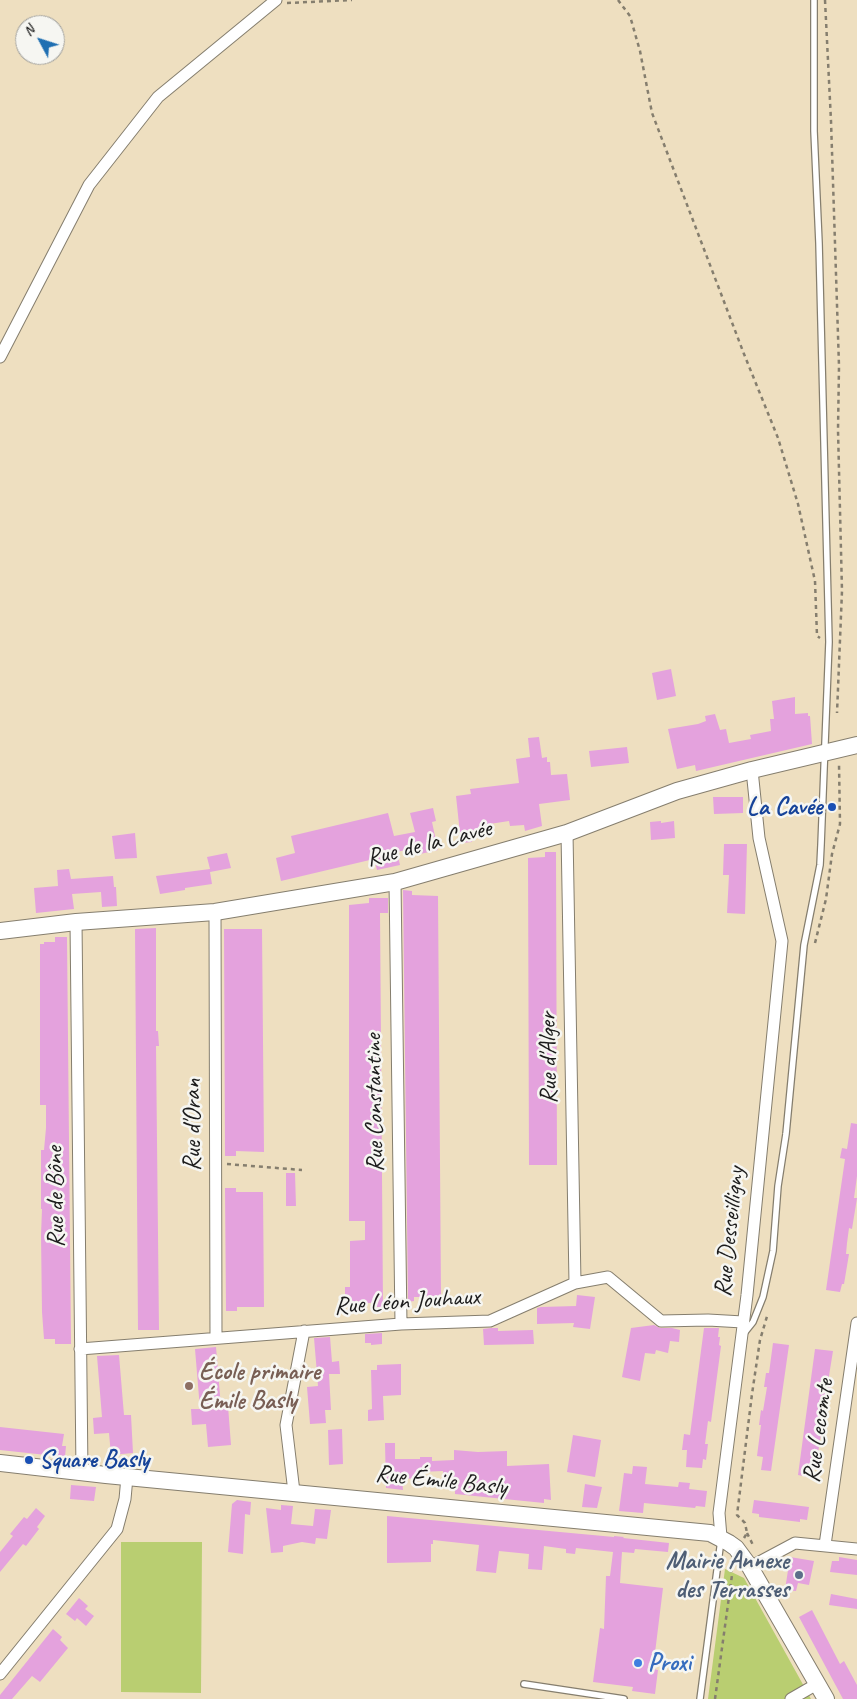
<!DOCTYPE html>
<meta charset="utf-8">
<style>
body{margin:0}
#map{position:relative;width:857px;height:1699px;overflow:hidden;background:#eedfc0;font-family:Caveat,sans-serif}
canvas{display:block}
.north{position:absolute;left:15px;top:15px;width:50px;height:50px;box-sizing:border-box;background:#f6f6f2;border:1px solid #9f9f9c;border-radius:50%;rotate:310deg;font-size:14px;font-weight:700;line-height:20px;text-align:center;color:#1c1c1c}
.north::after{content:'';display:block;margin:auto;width:18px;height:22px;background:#1f6fb2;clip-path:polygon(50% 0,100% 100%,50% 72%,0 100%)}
</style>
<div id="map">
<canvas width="857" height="1699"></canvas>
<div class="north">N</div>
</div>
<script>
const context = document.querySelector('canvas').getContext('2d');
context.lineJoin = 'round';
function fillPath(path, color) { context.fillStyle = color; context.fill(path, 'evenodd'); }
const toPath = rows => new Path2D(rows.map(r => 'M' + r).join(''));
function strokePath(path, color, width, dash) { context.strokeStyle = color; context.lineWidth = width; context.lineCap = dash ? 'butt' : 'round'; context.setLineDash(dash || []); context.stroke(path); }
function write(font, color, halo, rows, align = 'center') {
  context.font = font + ' Caveat,sans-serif'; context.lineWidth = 5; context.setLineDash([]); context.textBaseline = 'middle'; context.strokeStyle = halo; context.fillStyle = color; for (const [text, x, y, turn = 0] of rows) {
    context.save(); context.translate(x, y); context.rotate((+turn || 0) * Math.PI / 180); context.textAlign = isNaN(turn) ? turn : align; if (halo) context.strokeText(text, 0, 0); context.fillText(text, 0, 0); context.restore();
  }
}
fillPath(toPath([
 [121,1542,202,1542,201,1693,121,1692],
 [725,1569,744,1578,811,1699,708,1699]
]), '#b9ce71');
fillPath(toPath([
 [671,669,676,696,657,700,652,673],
 [795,697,795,714,808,713,808,716,810,716,812,744,696,771,695,765,677,769,668,729,698,724,706,721,705,716,715,714,720,730,726,729,729,743,751,739,750,735,771,731,770,719,774,719,772,701],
 [539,737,542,758,547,757,547,762,550,762,551,775,567,774,570,800,539,804,542,826,525,831,524,825,510,826,509,821,483,825,484,834,471,836,472,842,461,843,456,796,471,794,470,789,519,783,516,759,530,757,528,738],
 [627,747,629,763,591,767,589,751],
 [713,797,743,797,743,813,714,814],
 [433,808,436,821,432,822,438,850,420,854,418,847,397,852,400,865,377,870,374,859,281,881,276,858,295,853,291,836,388,813,394,836,415,832,410,813],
 [661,821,661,823,674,821,675,838,651,840,650,822],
 [135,833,137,858,115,859,112,836],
 [724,844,747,844,745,914,727,913,729,875,723,875],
 [545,852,556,852,557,1165,529,1165,528,858,545,857],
 [227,853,231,868,210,872,212,884,185,888,185,890,160,894,156,876,210,869,207,857],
 [69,869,71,879,113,876,114,887,116,887,117,906,102,907,101,892,72,894,74,909,36,913,34,888,58,886,57,870],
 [403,890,412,891,412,895,438,896,441,1297,414,1297,414,1301,408,1302],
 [369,898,388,898,388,913,380,913,383,1307,372,1307,372,1303,345,1303,345,1287,350,1287,350,1241,365,1240,365,1221,349,1221,349,905,369,903],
 [156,928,156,1031,158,1031,159,1046,156,1046,159,1330,138,1330,135,929],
 [224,929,262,929,264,1152,236,1151,236,1156,225,1156],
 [55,937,67,937,71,1344,55,1344,55,1339,44,1339,42,1312,41,1235,42,1209,41,1209,41,1150,44,1150,46,1128,46,1105,40,1105,40,944,44,944,44,942,55,942],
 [851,1123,857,1124,857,1176,854,1198,857,1198,852,1229,849,1228,847,1243,846,1254,849,1254,844,1284,842,1284,840,1292,826,1290,845,1159,840,1158,842,1148,847,1149],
 [286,1173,295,1173,296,1206,286,1206],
 [225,1188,236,1188,236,1192,263,1192,264,1307,237,1307,237,1311,226,1311],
 [577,1295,595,1297,590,1329,573,1327,574,1323,537,1324,537,1308,541,1307,576,1306],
 [654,1325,660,1328,672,1328,680,1330,679,1342,670,1341,668,1353,656,1350,655,1354,645,1353,640,1381,622,1377,631,1328],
 [491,1328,498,1328,498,1331,533,1330,534,1344,484,1345,483,1329],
 [704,1328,719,1328,718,1337,720,1337,719,1345,721,1346,711,1422,708,1421,705,1444,708,1444,706,1460,703,1459,702,1468,686,1467,687,1450,682,1450,684,1434,690,1435],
 [382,1333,382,1344,371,1345,371,1343,365,1343,365,1334],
 [330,1337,332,1362,339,1361,340,1374,329,1374,331,1410,325,1410,326,1423,310,1424,307,1387,318,1386,314,1338],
 [773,1343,789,1345,771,1471,761,1470,763,1457,757,1456,761,1425,759,1425,761,1410,763,1411,767,1387,764,1387,766,1373,769,1373],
 [216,1347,221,1407,228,1406,231,1445,208,1447,206,1424,192,1425,191,1409,200,1409,195,1349],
 [815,1349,833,1351,828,1382,831,1382,829,1396,826,1396,823,1420,826,1420,823,1434,821,1434,816,1465,810,1464,808,1477,798,1475],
 [119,1355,124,1415,131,1415,133,1453,111,1455,109,1433,94,1434,93,1418,102,1417,97,1356],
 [401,1364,401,1395,383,1396,384,1420,368,1421,368,1410,372,1409,371,1370,377,1370,377,1365],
 [0,1427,64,1434,62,1446,66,1446,65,1457,0,1450],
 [342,1429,343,1464,329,1465,328,1430],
 [573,1435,601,1440,595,1477,567,1472],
 [385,1443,395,1443,395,1459,420,1459,420,1457,432,1457,432,1461,454,1460,454,1450,478,1452,507,1451,507,1466,549,1464,551,1500,544,1499,544,1503,455,1494,455,1489,444,1489,443,1471,420,1472,420,1478,402,1479,403,1490,386,1488],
 [633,1466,647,1467,645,1484,678,1487,679,1482,690,1483,689,1489,707,1491,705,1507,696,1506,695,1508,644,1503,643,1513,619,1511,624,1473,632,1474],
 [585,1484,602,1487,597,1508,582,1507],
 [71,1485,96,1487,94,1501,70,1499],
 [237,1500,251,1502,250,1515,245,1514,243,1554,228,1552,232,1504],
 [754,1500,809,1507,807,1520,800,1519,800,1522,759,1517,759,1514,752,1513],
 [281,1505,293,1506,291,1524,313,1526,315,1509,331,1510,327,1539,316,1538,315,1544,302,1542,283,1546,283,1552,271,1553,266,1508,281,1510],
 [36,1508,45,1516,37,1527,39,1529,26,1546,23,1544,0,1572,0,1552,13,1536,10,1534,24,1517,27,1519],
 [387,1516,614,1537,614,1536,624,1537,623,1538,669,1543,668,1552,635,1549,634,1553,622,1552,620,1583,663,1588,653,1669,658,1670,655,1694,632,1691,633,1687,593,1682,600,1628,604,1629,606,1576,610,1576,613,1552,576,1548,575,1554,566,1553,566,1549,544,1546,542,1570,528,1569,529,1554,499,1551,496,1573,476,1571,479,1545,433,1540,433,1544,431,1544,431,1562,387,1563],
 [790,1557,814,1561,809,1585,798,1583,796,1591,785,1590],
 [839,1557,857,1560,857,1575,830,1572,832,1561,839,1561],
 [831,1594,857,1599,857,1609,829,1605],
 [79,1598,88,1606,85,1609,94,1616,86,1626,77,1618,75,1621,66,1614],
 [812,1610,840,1664,844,1661,857,1685,857,1699,843,1699,799,1617],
 [53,1629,62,1637,60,1640,68,1648,40,1682,32,1676,12,1699,0,1699,0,1695]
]), '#e4a2dd');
const lane = toPath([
 [745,1332,753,1322,763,1297,773,1251,778,1186,786,1134,804,945,820,865,821,845,829,642,819,243,814,131,814,0],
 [524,1684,624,1699],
 [700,1699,721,1540]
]);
const street = toPath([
 [0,357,89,185,158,97,276,0],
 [567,833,575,1283],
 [395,882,401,1324],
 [215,912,216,1338],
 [76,922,82,1472],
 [80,1349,401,1324,490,1321,575,1283,608,1277,661,1321,708,1320,743,1322],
 [294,1492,286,1425,304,1331],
 [721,1537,719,1513,747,1295,782,941,759,838,752,770],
 [825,1545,857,1323],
 [750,1567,795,1543,857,1549],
 [0,1674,117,1529,125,1499,127,1477],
 [791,1699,817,1684]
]);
const secondary = toPath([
 [0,931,76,922,215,912,395,882,567,833,677,791,752,770,857,745],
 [0,1463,106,1475,710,1533,729,1543,736,1548,750,1567,826,1699]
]);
strokePath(lane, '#857e6e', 8);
strokePath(street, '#857e6e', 13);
strokePath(secondary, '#857e6e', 18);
strokePath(toPath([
 [618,0,630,16,640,51,652,113,744,354,778,438,798,504,815,581,817,636,820,638],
 [825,0,831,121,839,366,838,430,842,591,837,713],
 [287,3,352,0],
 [815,943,826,899,832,854,840,824,839,764],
 [227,1164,302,1170],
 [747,1533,753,1545],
 [744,1538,747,1533,745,1523,737,1515,752,1394,760,1340,768,1313],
 [715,1699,732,1575,730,1566]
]), '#857e6e', 2.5, [4, 4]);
strokePath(lane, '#fff', 5.5);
strokePath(street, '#fff', 11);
strokePath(secondary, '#fff', 16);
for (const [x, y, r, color] of [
 [832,807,5,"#1a4fb4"],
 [189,1386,5,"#8d6e63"],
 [29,1460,5,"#1a4fb4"],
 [799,1575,5,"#5c6f8a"],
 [638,1663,5,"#3f7fe0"]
]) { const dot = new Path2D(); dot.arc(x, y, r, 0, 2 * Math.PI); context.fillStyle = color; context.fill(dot); strokePath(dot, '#f6f6f2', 2); }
write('bold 25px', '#164399', '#f6f6f2', [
 ["La Cavée",822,807],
 ["Square Basly",39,1460,"left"]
], 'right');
write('25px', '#1c1c1c', '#f6f6f2', [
 ["Rue de la Cavée",429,844,-14],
 ["Rue d'Alger",549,1058,-91],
 ["Rue Constantine",375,1103,-91],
 ["Rue d'Oran",193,1125,-90],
 ["Rue de Bône",56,1197,-91],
 ["Rue Desseilligny",730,1232,-84],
 ["Rue Léon Jouhaux",407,1302,-4],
 ["Rue Lecomte",819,1431,-82],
 ["Rue Émile Basly",441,1481,6]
]);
write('bold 25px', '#785e54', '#f6f6f2', [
 ["École primaire",199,1372],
 ["Émile Basly",199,1401]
], 'left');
write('bold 25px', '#4e5e75', '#f6f6f2', [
 ["Mairie Annexe",789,1561],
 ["des Terrasses",789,1590]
], 'right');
write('bold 25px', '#366cbe', '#f6f6f2', [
 ["Proxi",648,1663]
], 'left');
</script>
